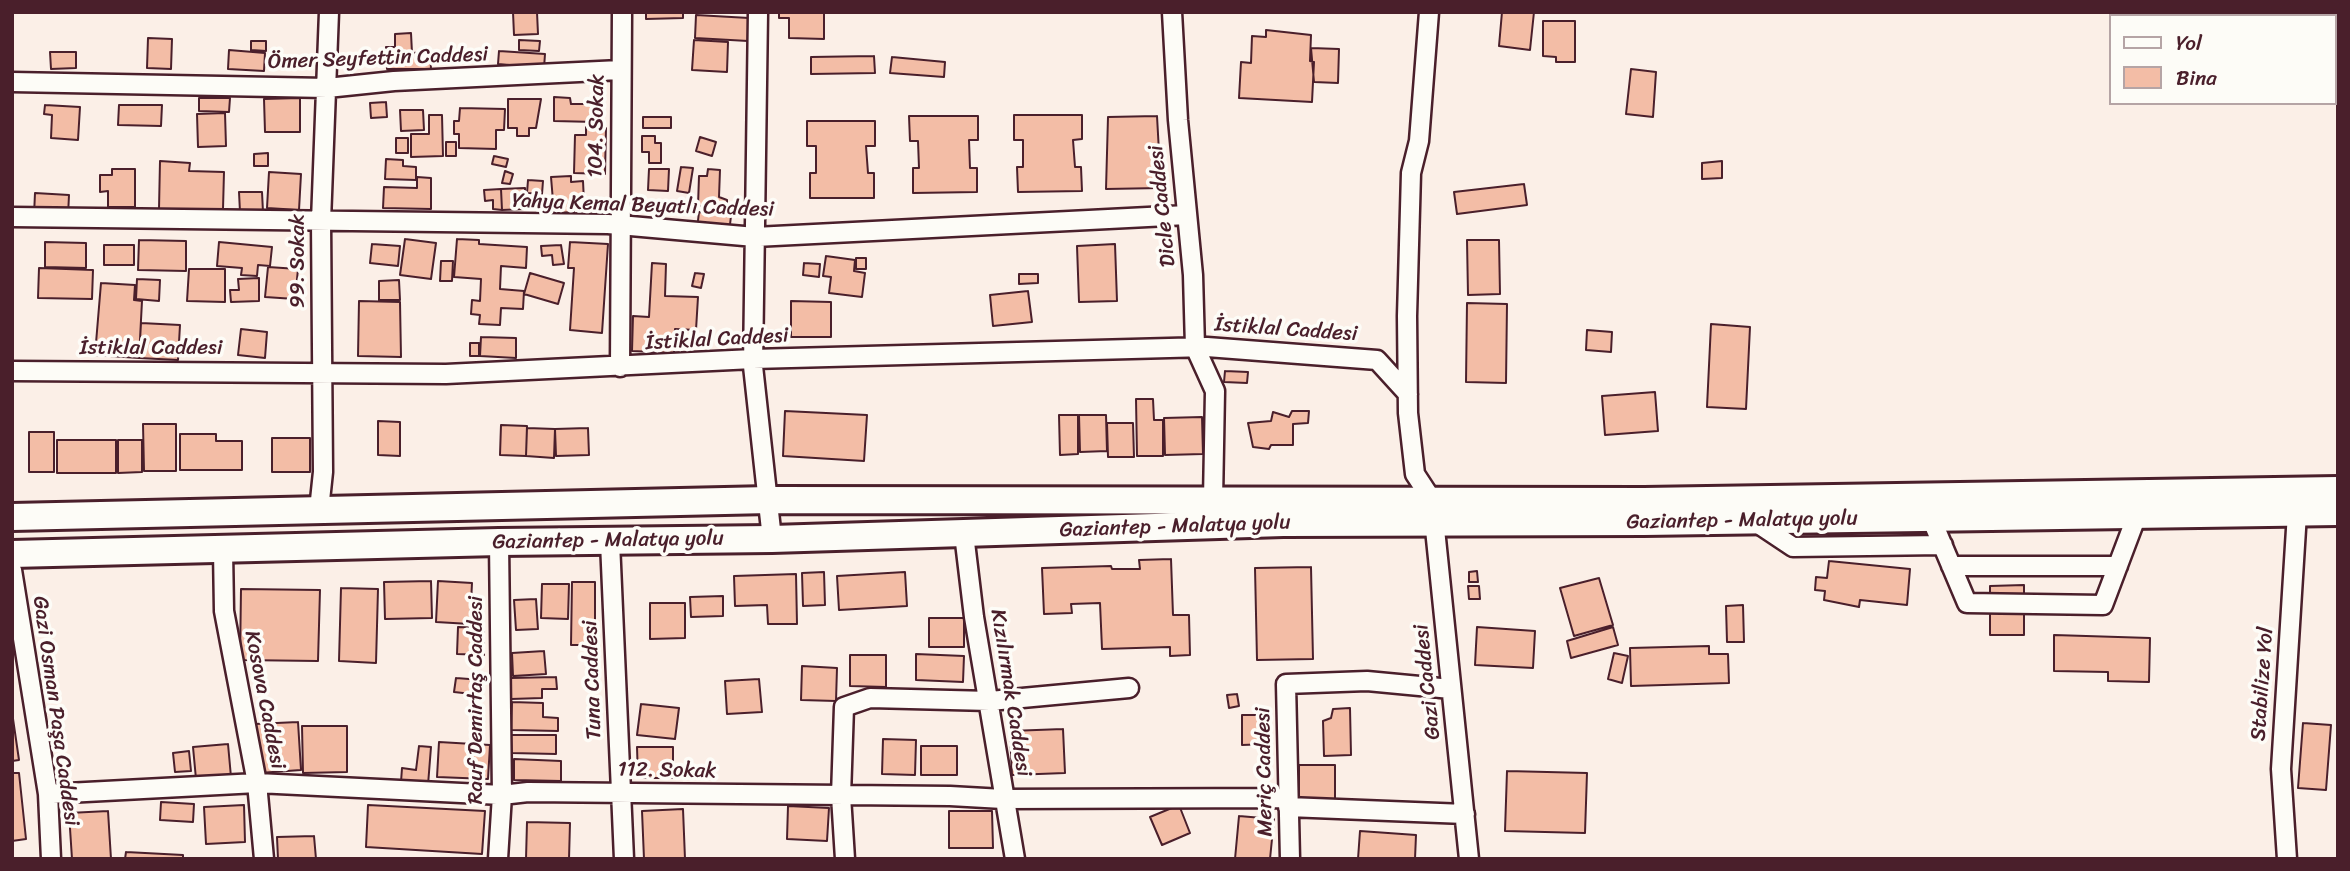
<!DOCTYPE html>
<meta charset="utf-8">
<style>
body{margin:0}
#map{position:relative;width:2350px;height:871px;overflow:hidden;background:#fbefe7;font-family:Sriracha,sans-serif}
canvas{display:block}
.frame{position:absolute;inset:0;border:14px solid #4a1f2b;pointer-events:none}
.legend{position:absolute;left:2109px;top:14px;width:228px;height:91px;box-sizing:border-box;background:#fdfcf7;border:2px solid #b5a4a5;margin:0;padding:9px 12px;list-style:none;font-size:21px;color:#4a1f2b}
.legend li{display:flex;align-items:center;gap:14px;height:35px}
.legend b{width:35px;border:2px solid #b5a4a5}
</style>
<div id="map">
<canvas width="2350" height="871"></canvas>
<div class="frame"></div>
<ul class="legend">
<li><b style="height:9px;background:#fdfcf7"></b>Yol</li>
<li><b style="height:19px;background:#f3bda6"></b>Bina</li>
</ul>
</div>
<script>
const context = document.querySelector('canvas').getContext('2d');
context.lineJoin = 'round';
function fillPath(path, color) { context.fillStyle = color; context.fill(path, 'evenodd'); }
const toPath = rows => new Path2D(rows.map(r => 'M' + r).join(''));
function strokePath(path, color, width, dash) { context.strokeStyle = color; context.lineWidth = width; context.lineCap = dash ? 'butt' : 'round'; context.setLineDash(dash || []); context.stroke(path); }
function write(font, color, halo, rows, align = 'center') {
  context.font = font + ' Sriracha,sans-serif'; context.lineWidth = 7; context.setLineDash([]); context.textBaseline = 'middle'; context.strokeStyle = halo; context.fillStyle = color; for (const [text, x, y, turn = 0] of rows) {
    context.save(); context.translate(x, y); context.rotate((+turn || 0) * Math.PI / 180); context.textAlign = isNaN(turn) ? turn : align; if (halo) context.strokeText(text, 0, 0); context.fillText(text, 0, 0); context.restore();
  }
}
const building = toPath([
 [513,12,537,12,538,34,514,35,513,12],
 [646,12,683,12,683,18,646,19,646,12],
 [779,12,824,12,824,39,789,38,789,18,779,18,779,12],
 [1502,12,1534,12,1530,50,1499,46,1502,12],
 [696,15,749,18,748,41,695,38,696,15],
 [1543,21,1575,21,1575,62,1556,62,1556,57,1543,56,1543,21],
 [1266,30,1311,35,1310,61,1314,62,1312,102,1239,98,1241,62,1251,63,1252,36,1266,37,1266,30],
 [411,33,412,53,430,52,431,69,387,69,386,47,395,47,395,34,411,33],
 [148,38,172,39,171,69,147,68,148,38],
 [519,40,540,41,539,51,519,50,519,40],
 [694,40,728,42,727,72,692,70,694,40],
 [251,41,266,41,266,51,251,50,251,41],
 [1311,48,1339,49,1338,83,1314,82,1311,48],
 [229,50,265,53,264,71,228,69,229,50],
 [499,51,545,54,544,68,498,64,499,51],
 [50,52,76,52,76,68,51,69,50,52],
 [874,56,875,73,811,74,811,57,874,56],
 [892,57,945,62,944,77,890,73,892,57],
 [1631,69,1656,72,1653,117,1626,114,1631,69],
 [554,97,570,98,571,104,596,104,596,122,554,121,554,97],
 [199,98,230,98,229,112,199,111,199,98],
 [300,98,300,132,265,132,264,99,300,98],
 [508,99,541,99,536,128,529,128,529,136,517,136,517,128,508,128,508,99],
 [386,102,387,117,371,118,370,103,386,102],
 [45,105,80,107,78,140,51,138,52,115,44,114,45,105],
 [119,105,162,105,161,126,118,125,119,105],
 [460,108,505,109,504,130,496,130,496,149,459,148,459,134,454,134,454,121,459,121,460,108],
 [400,110,423,110,424,130,401,131,400,110],
 [225,113,226,146,198,147,197,114,225,113],
 [429,115,442,115,443,156,411,157,411,134,429,134,429,115],
 [1014,115,1082,115,1082,139,1073,140,1075,167,1081,167,1082,191,1018,192,1017,167,1023,167,1023,140,1014,140,1014,115],
 [909,116,978,116,978,140,969,140,970,168,977,168,977,192,913,193,913,168,919,168,918,141,910,141,909,116],
 [1157,116,1161,188,1106,189,1108,117,1157,116],
 [643,117,671,117,671,128,643,128,643,117],
 [807,121,875,121,875,146,866,146,868,173,874,173,874,198,810,198,810,173,816,173,816,146,807,146,807,121],
 [586,127,606,128,605,174,574,173,575,135,586,135,586,127],
 [642,136,655,136,655,143,661,143,661,163,649,163,649,152,642,152,642,136],
 [700,137,716,142,712,156,696,151,700,137],
 [396,138,408,138,408,153,396,153,396,138],
 [446,142,456,142,456,156,446,156,446,142],
 [268,153,268,166,254,166,254,154,268,153],
 [494,156,508,159,506,167,492,164,494,156],
 [386,159,403,160,403,166,416,167,416,180,385,179,386,159],
 [160,161,190,163,189,171,224,172,223,209,159,209,160,161],
 [1722,161,1722,178,1702,179,1702,163,1722,161],
 [681,167,693,168,689,193,677,191,681,167],
 [112,169,135,169,135,207,108,207,108,191,100,192,100,175,112,175,112,169],
 [649,169,669,169,668,191,648,190,649,169],
 [708,169,720,170,719,197,727,200,727,207,698,206,699,176,707,176,708,169],
 [505,171,513,174,510,184,502,183,505,171],
 [269,172,301,174,299,210,267,208,269,172],
 [571,176,571,182,583,181,584,202,573,202,574,212,554,213,551,177,571,176],
 [417,177,431,178,431,209,383,208,384,187,417,188,417,177],
 [528,180,543,181,542,194,527,193,528,180],
 [1524,184,1527,205,1457,214,1454,192,1524,184],
 [525,188,525,209,502,210,501,189,525,188],
 [501,189,502,210,493,209,493,200,485,201,484,190,501,189],
 [239,192,262,192,263,212,240,212,239,192],
 [35,193,69,195,68,216,34,215,35,193],
 [699,212,731,216,729,233,697,229,699,212],
 [405,239,436,243,431,279,400,275,405,239],
 [457,239,479,240,479,244,527,247,526,268,501,266,500,289,524,291,523,309,501,308,500,325,479,324,480,315,471,314,472,300,480,301,481,279,454,277,457,239],
 [139,240,186,241,186,271,138,270,139,240],
 [1467,240,1499,240,1500,294,1468,295,1467,240],
 [45,242,86,243,86,268,45,267,45,242],
 [219,242,272,247,270,266,258,265,257,276,241,275,242,268,217,266,219,242],
 [570,242,608,244,602,333,570,330,574,268,568,268,570,242],
 [372,244,400,246,398,266,370,263,372,244],
 [1115,244,1117,301,1079,302,1077,246,1115,244],
 [104,245,134,245,134,265,104,265,104,245],
 [561,245,564,264,553,265,552,255,542,256,541,246,561,245],
 [826,256,855,260,854,271,865,273,862,297,829,293,831,277,823,276,826,256],
 [856,258,866,258,866,269,856,269,856,258],
 [441,261,453,261,452,281,440,281,441,261],
 [652,263,666,264,665,296,698,297,696,330,675,329,674,353,632,351,633,316,649,317,652,263],
 [804,263,820,264,819,277,803,275,804,263],
 [268,267,298,269,295,299,265,297,268,267],
 [39,268,93,270,92,299,38,298,39,268],
 [189,269,225,269,225,302,187,301,189,269],
 [530,273,564,283,558,304,524,294,530,273],
 [695,273,704,274,701,288,692,286,695,273],
 [1019,274,1038,274,1038,283,1019,284,1019,274],
 [259,278,259,301,231,302,230,290,239,290,238,279,259,278],
 [137,279,160,280,159,301,136,299,137,279],
 [399,280,400,300,379,300,379,281,399,280],
 [101,283,135,285,134,300,142,301,139,358,95,355,101,283],
 [1028,291,1032,322,993,326,990,295,1028,291],
 [359,301,400,302,401,357,358,356,359,301],
 [791,301,831,302,831,337,791,337,791,301],
 [1467,303,1507,304,1506,383,1466,382,1467,303],
 [141,323,180,325,178,360,139,358,141,323],
 [1711,324,1750,327,1746,409,1707,407,1711,324],
 [241,329,267,332,265,358,238,355,241,329],
 [1587,330,1612,332,1611,352,1586,350,1587,330],
 [481,337,516,338,516,358,480,356,481,337],
 [470,343,479,343,479,356,470,356,470,343],
 [1225,371,1248,372,1247,383,1224,382,1225,371],
 [1655,392,1658,431,1605,435,1602,396,1655,392],
 [1136,399,1153,399,1154,420,1163,420,1163,456,1137,456,1136,399],
 [785,411,867,415,864,461,783,456,785,411],
 [1292,411,1309,411,1308,423,1293,424,1293,445,1271,445,1269,449,1253,447,1248,423,1271,421,1273,412,1289,417,1292,411],
 [1059,415,1078,415,1078,454,1060,455,1059,415],
 [1079,415,1106,415,1107,451,1080,452,1079,415],
 [1202,417,1203,454,1165,455,1164,418,1202,417],
 [378,421,400,422,400,456,378,455,378,421],
 [1107,423,1133,423,1134,457,1108,457,1107,423],
 [143,424,176,424,176,471,144,471,143,424],
 [501,425,527,426,526,456,500,455,501,425],
 [527,428,555,429,554,458,526,456,527,428],
 [588,428,589,455,556,456,555,429,588,428],
 [29,432,54,432,54,472,29,472,29,432],
 [180,434,216,434,216,441,242,441,242,470,180,470,180,434],
 [272,438,310,438,310,472,272,472,272,438],
 [57,440,116,440,116,473,57,473,57,440],
 [118,440,142,440,142,472,118,473,118,440],
 [1171,559,1173,615,1189,615,1190,655,1170,656,1170,647,1102,649,1100,603,1071,604,1072,613,1044,614,1042,568,1111,566,1112,569,1140,569,1139,560,1171,559],
 [1829,561,1910,569,1907,605,1860,600,1859,607,1824,600,1825,591,1815,590,1816,577,1827,578,1829,561],
 [1311,567,1313,659,1257,660,1255,568,1311,567],
 [1477,571,1478,582,1469,582,1469,572,1477,571],
 [824,572,825,605,803,606,802,573,824,572],
 [905,572,907,606,839,610,837,576,905,572],
 [796,574,797,624,768,624,767,605,735,606,734,576,796,574],
 [1599,578,1613,625,1574,636,1560,588,1599,578],
 [431,581,432,618,385,619,384,582,431,581],
 [438,581,472,583,470,624,436,622,438,581],
 [572,582,595,582,595,645,571,645,572,582],
 [542,584,569,584,568,619,541,618,542,584],
 [2024,585,2024,635,1990,635,1990,586,2024,585],
 [1468,586,1479,586,1480,599,1469,599,1468,586],
 [341,588,378,589,376,663,339,661,341,588],
 [241,589,320,590,318,661,240,660,241,589],
 [723,596,723,616,691,617,690,597,723,596],
 [536,599,538,629,516,630,514,600,536,599],
 [650,603,685,603,685,638,650,639,650,603],
 [1743,605,1744,642,1727,642,1726,606,1743,605],
 [929,618,964,618,964,647,929,647,929,618],
 [458,627,484,628,484,655,457,654,458,627],
 [1477,627,1535,631,1533,668,1475,665,1477,627],
 [1613,627,1618,645,1571,658,1567,641,1613,627],
 [2054,635,2150,638,2149,682,2108,681,2108,672,2054,671,2054,635],
 [1709,646,1709,654,1728,654,1729,683,1631,686,1630,648,1709,646],
 [544,651,546,674,513,676,512,653,544,651],
 [1614,653,1628,656,1622,683,1608,679,1614,653],
 [916,654,964,656,963,682,916,680,916,654],
 [850,655,886,655,886,687,850,686,850,655],
 [802,666,837,668,836,701,801,700,802,666],
 [556,677,557,689,542,689,542,698,511,699,511,678,556,677],
 [456,678,482,680,481,695,454,692,456,678],
 [759,679,762,712,727,714,725,681,759,679],
 [1237,694,1239,706,1229,708,1227,695,1237,694],
 [512,702,543,703,543,717,558,718,558,731,511,730,512,702],
 [641,704,679,708,675,739,637,735,641,704],
 [1350,708,1351,755,1324,756,1323,721,1331,718,1333,709,1350,708],
 [12,712,19,760,12,761,12,712],
 [1242,715,1268,715,1269,744,1242,745,1242,715],
 [298,722,301,770,259,773,255,724,298,722],
 [2303,723,2331,725,2326,790,2298,788,2303,723],
 [302,726,347,726,347,772,303,773,302,726],
 [1063,729,1065,773,1012,775,1010,731,1063,729],
 [511,735,556,735,556,754,511,753,511,735],
 [883,739,916,740,915,775,882,774,883,739],
 [439,742,490,745,488,779,437,777,439,742],
 [228,744,231,777,196,779,193,747,228,744],
 [419,746,431,747,428,785,401,782,402,768,416,770,419,746],
 [921,746,957,746,957,775,921,775,921,746],
 [637,747,673,747,673,778,638,778,637,747],
 [189,751,191,771,175,772,173,753,189,751],
 [514,759,561,761,561,781,514,780,514,759],
 [1299,765,1335,765,1335,800,1299,800,1299,765],
 [1507,771,1587,773,1585,833,1505,831,1507,771],
 [12,773,19,773,26,839,12,841,12,773],
 [161,802,194,804,193,822,160,820,161,802],
 [244,805,245,842,206,844,204,807,244,805],
 [368,805,485,811,482,854,366,847,368,805],
 [1179,805,1190,833,1162,845,1150,817,1179,805],
 [788,806,829,808,827,841,787,839,788,806],
 [683,809,685,859,644,859,642,811,683,809],
 [108,811,111,859,72,859,69,813,108,811],
 [949,811,992,811,993,848,949,848,949,811],
 [1239,816,1274,819,1270,859,1235,859,1239,816],
 [527,822,570,823,569,859,526,859,527,822],
 [1360,831,1416,835,1415,859,1358,859,1360,831],
 [314,836,316,859,278,859,277,837,314,836],
 [126,852,183,855,183,859,125,859,126,852]
]);
fillPath(building, '#f3bda6');
strokePath(building, '#4a1f2b', 2);
const minor = toPath([
 [758,12,753,366,772,539],
 [1172,12,1178,120,1193,275,1195,347,1215,391,1213,500],
 [1429,12,1419,141,1411,173,1407,316,1408,413,1415,474,1432,500,1469,859],
 [12,82,327,88,394,81,620,70],
 [12,217,608,224,755,237,1187,215],
 [620,367,622,12],
 [12,371,446,374,753,359,1207,347,1377,360,1408,394],
 [319,510,323,472,321,221,329,12],
 [1931,518,1967,603,2103,605,2137,515],
 [1754,521,1793,547,1943,545],
 [964,534,974,617,1015,859],
 [610,542,624,859],
 [223,550,224,611,257,783,264,859],
 [1951,566,2118,566],
 [12,570,48,794,51,859],
 [48,794,257,783,502,795,528,792,950,796,1003,799,1286,798],
 [1288,807,1465,814],
 [498,859,502,795,499,542],
 [845,859,841,796,844,707,870,698,990,701,1129,688],
 [1290,859,1286,684,1367,681,1451,689],
 [2287,859,2281,769,2297,513]
]);
const highway = toPath([
 [12,517,769,500,1644,501,2338,490],
 [12,554,499,542,772,539,1283,523,1644,522,2338,512]
]);
strokePath(minor, '#4a1f2b', 23);
strokePath(highway, '#4a1f2b', 32);
strokePath(minor, '#fdfcf7', 18);
strokePath(highway, '#fdfcf7', 26);
write('21px', '#4a1f2b', '#fdfcf7', [
 ["Ömer Seyfettin Caddesi",378,59,-2],
 ["104. Sokak",597,126,-89],
 ["Yahya Kemal Beyatlı Caddesi",643,206,2],
 ["Dicle Caddesi",1163,206,-96],
 ["99. Sokak",299,261,-90],
 ["İstiklal Caddesi",1286,330,4],
 ["İstiklal Caddesi",717,340,-3],
 ["İstiklal Caddesi",151,349],
 ["Gaziantep - Malatya yolu",1742,521,-1],
 ["Gaziantep - Malatya yolu",1175,527,-2],
 ["Gaziantep - Malatya yolu",608,541,-1],
 ["Tuna Caddesi",593,680,-92],
 ["Gazi Caddesi",1428,682,-96],
 ["Stabilize Yol",2263,684,-86],
 ["Kızılırmak Caddesi",1010,693,81],
 ["Kosova Caddesi",264,700,79],
 ["Rauf Demirtaş Caddesi",477,700,-90],
 ["Gazi Osman Paşa Caddesi",55,711,82],
 ["112. Sokak",667,771,1],
 ["Meriç Caddesi",1265,772,-91]
]);
</script>
